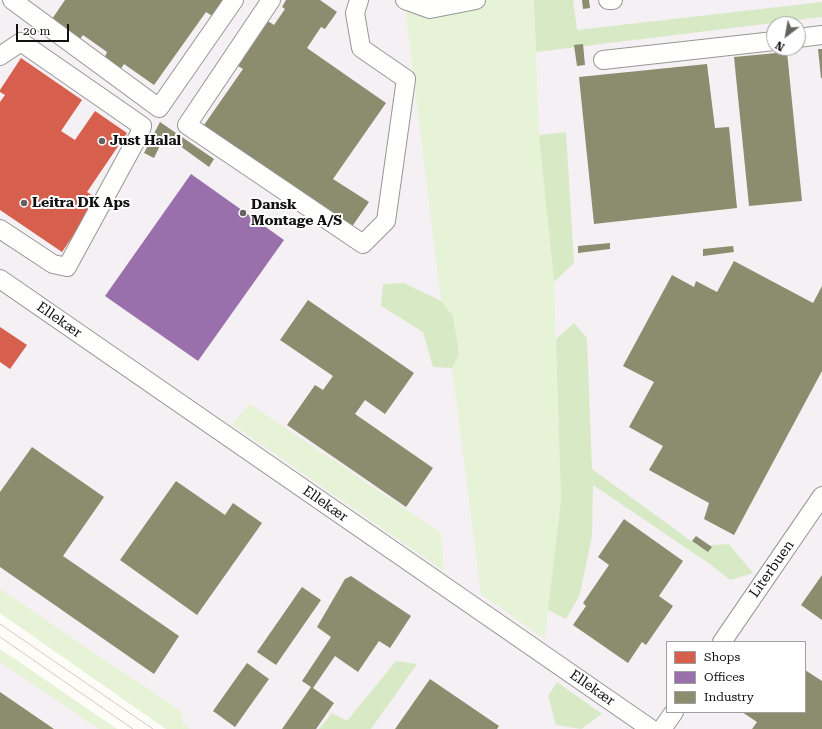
<!DOCTYPE html>
<meta charset="utf-8">
<style>
body{margin:0}
#map{position:relative;width:822px;height:729px;overflow:hidden;background:#fdfcf7;font-family:"Roboto Serif",serif}
canvas{display:block}
.legend{position:absolute;left:666px;top:641px;width:140px;height:72px;box-sizing:border-box;background:#fff;border:1px solid #a0a0a0;margin:0;padding:5px 7px;list-style:none;font-size:12px;color:#111}
.legend li{display:flex;align-items:center;gap:8px;height:20px}
.legend b{width:20px;border:1px solid #a0a0a0}
.north{position:absolute;left:766px;top:16px;width:40px;height:40px;box-sizing:border-box;background:#fff;border:1px solid #a0a0a0;border-radius:50%;rotate:211deg;font-size:11px;font-weight:700;line-height:16px;text-align:center;color:#111}
.north::after{content:'';display:block;margin:auto;width:14px;height:18px;background:#646362;clip-path:polygon(50% 0,100% 100%,50% 72%,0 100%)}
.scale{position:absolute;left:16px;top:24px;width:53px;height:18px;box-sizing:border-box;border:2px solid #111;border-top:0;padding-left:5px;font-size:12px;line-height:14px;white-space:nowrap;color:#111;-webkit-text-stroke:3px #fff;paint-order:stroke}
</style>
<div id="map">
<canvas width="822" height="729"></canvas>
<ul class="legend">
<li><b style="height:11px;background:#d6604d"></b>Shops</li>
<li><b style="height:11px;background:#9970ab"></b>Offices</li>
<li><b style="height:11px;background:#8c8c6e"></b>Industry</li>
</ul>
<div class="north">N</div>
<div class="scale">20 m</div>
</div>
<script>
const context = document.querySelector('canvas').getContext('2d');
context.lineJoin = 'round';
function fillPath(path, color) { context.fillStyle = color; context.fill(path, 'evenodd'); }
const toPath = rows => new Path2D(rows.map(r => 'M' + r).join(''));
function strokePath(path, color, width, dash) { context.strokeStyle = color; context.lineWidth = width; context.lineCap = dash ? 'butt' : 'round'; context.setLineDash(dash || []); context.stroke(path); }
function write(font, color, halo, rows, align = 'center') {
  context.font = font + ' "Roboto Serif",serif'; context.lineWidth = 4; context.setLineDash([]); context.textBaseline = 'middle'; context.strokeStyle = halo; context.fillStyle = color; for (const [text, x, y, turn = 0] of rows) {
    context.save(); context.translate(x, y); context.rotate((+turn || 0) * Math.PI / 180); context.textAlign = isNaN(turn) ? turn : align; if (halo) context.strokeText(text, 0, 0); context.fillText(text, 0, 0); context.restore();
  }
}
fillPath(toPath([
 [0,0,822,0,822,729,166,729,0,613],
 [774,24,798,24,798,48,774,48],
 [667,642,805,642,805,712,667,712],
 [0,649,117,729,0,729]
]), '#f5f0f3');
fillPath(toPath([
 [410,0,534,0,539,135,554,282,561,500,545,639,481,594,452,368,459,353,453,316,441,301,406,15],
 [250,404,441,533,444,571,232,424],
 [0,589,182,712,183,723,190,729,166,729,0,613],
 [0,649,117,729,99,729,0,662]
]), '#e7f3d7');
fillPath(toPath([
 [534,0,573,0,577,30,822,2,822,17,536,52],
 [566,132,574,263,554,282,539,135],
 [404,283,441,301,453,316,459,353,452,368,433,367,423,332,381,306,383,284],
 [574,323,587,338,592,469,698,546,729,544,753,573,730,580,710,564,593,485,592,536,580,594,566,619,548,610,561,500,556,339],
 [396,661,417,664,371,729,319,729,332,713,347,721],
 [557,682,602,714,581,729,556,725,548,696]
]), '#d8eac5');
fillPath(toPath([
 [21,58,82,100,61,131,75,140,95,111,127,133,87,192,98,199,62,252,0,210,0,102,5,95,0,92,0,90],
 [0,327,27,345,10,369,0,362]
]), '#d6604d');
fillPath(toPath([
 [191,174,284,240,198,361,105,296]
]), '#9970ab');
fillPath(toPath([
 [65,0,225,0,214,17,206,12,154,85,124,64,118,73,102,64,107,52,83,35,80,39,52,19],
 [286,0,320,0,337,12,325,29,321,27,307,48,386,103,333,179,369,202,351,228,204,125,243,69,238,66,245,55,243,54,266,20,274,25,285,9,282,7],
 [582,0,589,0,590,8,583,9],
 [583,44,585,65,577,66,574,45],
 [818,49,822,49,822,78,821,78],
 [787,52,802,201,749,206,734,57],
 [707,64,715,128,729,127,737,208,594,224,579,77],
 [160,122,214,159,209,167,165,135,154,158,144,153],
 [610,243,610,249,578,253,578,246],
 [733,246,734,252,703,256,703,249],
 [734,261,813,303,822,286,822,371,734,535,704,519,709,503,649,470,663,446,629,427,654,382,623,366,672,275,694,287,696,281,717,292],
 [308,300,414,373,385,414,365,400,355,414,433,468,406,507,287,425,315,385,323,390,333,376,280,340],
 [32,447,104,497,63,556,179,636,154,674,0,567,0,492],
 [176,481,225,515,233,503,262,523,197,615,120,560],
 [624,519,683,561,659,596,673,606,646,645,642,642,628,663,573,625,586,606,583,603,609,565,598,557],
 [696,536,712,547,708,552,692,541],
 [822,575,822,620,801,605],
 [351,576,411,616,390,648,379,641,358,672,335,656,313,688,334,703,316,729,282,729,311,687,302,681,331,637,317,627,345,579],
 [302,587,321,600,276,665,257,652],
 [247,663,269,679,235,727,213,711],
 [805,670,822,681,822,729,752,729,757,722,742,712,805,712],
 [430,679,499,726,497,729,395,729],
 [0,692,54,729,0,729]
]), '#8c8c6e');
const minor = toPath([
 [12,0,159,108,234,0],
 [271,0,187,125,363,244,386,221,406,79,361,48,355,13,359,0],
 [405,0,430,9,476,0],
 [608,0,613,0],
 [798,38,822,35],
 [0,56,21,42,142,126,140,133,67,267,53,264,0,229],
 [603,60,774,41],
 [0,279,651,729],
 [722,642,822,496],
 [662,729,674,712]
]);
strokePath(minor, '#979795', 20);
strokePath(minor, '#fffffe', 18);
strokePath(toPath([
 [0,624,153,729],
 [0,637,133,729]
]), '#d9c6c7', 1);
for (const [x, y, r, color] of [
 [102,141,4,"#646362"],
 [24,203,4,"#646362"],
 [243,213,4,"#646362"]
]) { const dot = new Path2D(); dot.arc(x, y, r, 0, 2 * Math.PI); context.fillStyle = color; context.fill(dot); strokePath(dot, '#fff', 1.5); }
write('bold 14px', '#111', '#fff', [
 ["Just Halal",110,141],
 ["Leitra DK Aps",32,203],
 ["Dansk",251,205],
 ["Montage A/S",251,221]
], 'left');
write('14px', '#111', '#fff', [
 ["Ellekær",59,320,35],
 ["Ellekær",325,504,35],
 ["Literbuen",772,569,-55],
 ["Ellekær",592,688,35]
]);
</script>
